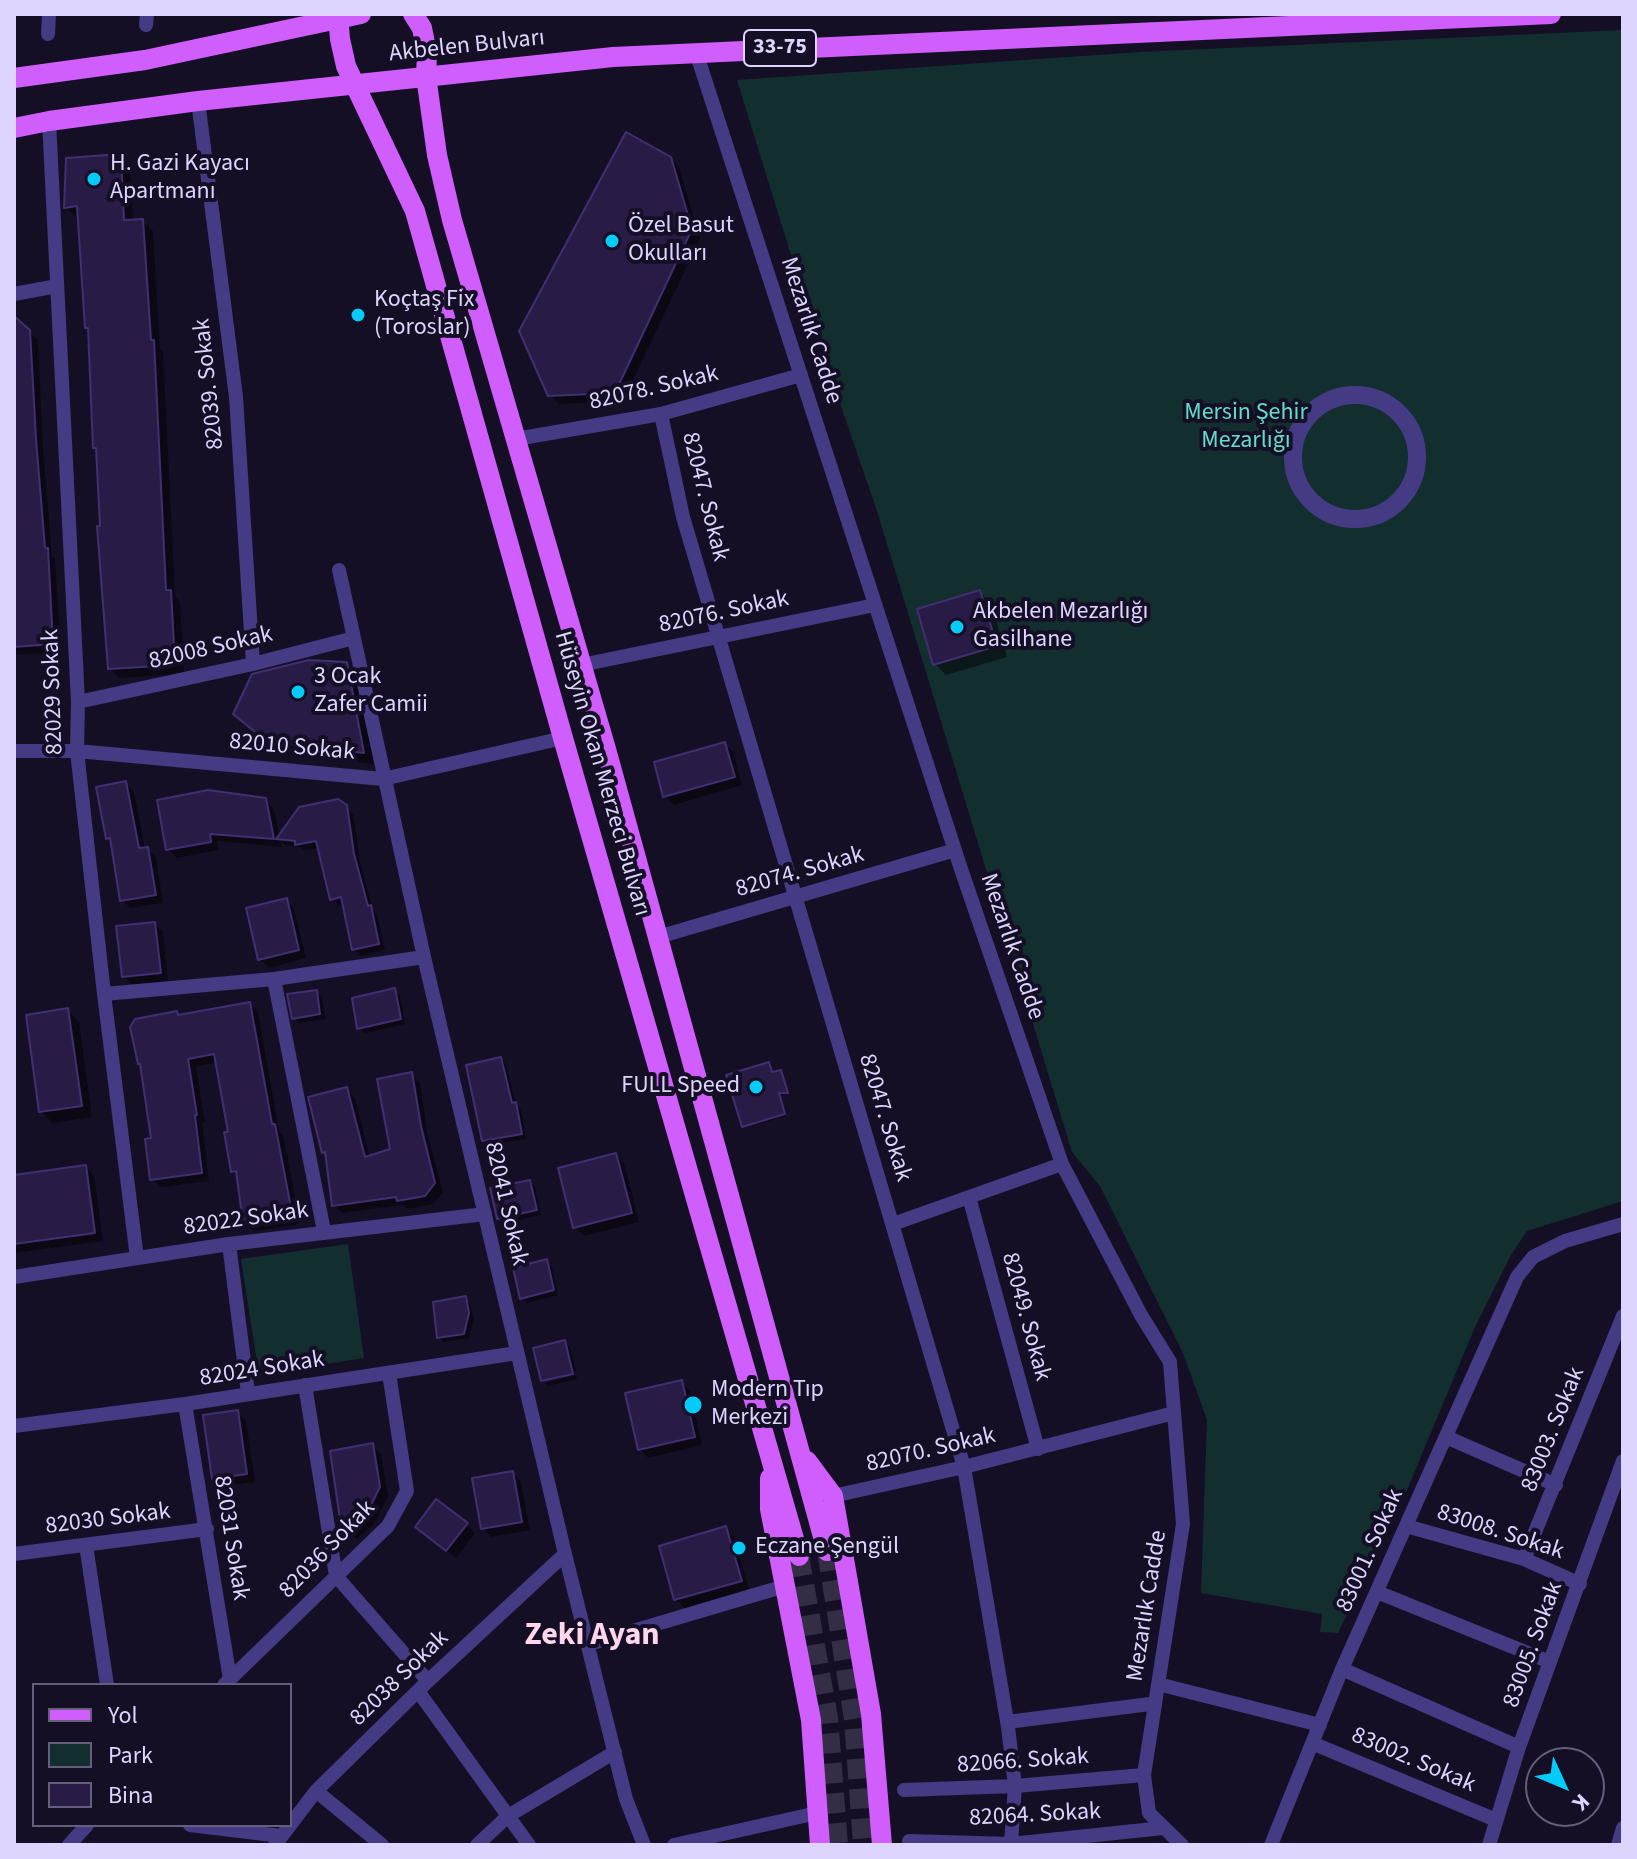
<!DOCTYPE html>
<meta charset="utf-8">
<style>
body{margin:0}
#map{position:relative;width:1637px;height:1859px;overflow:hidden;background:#150f26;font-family:"Source Sans 3",sans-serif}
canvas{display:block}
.frame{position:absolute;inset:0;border:16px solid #ddd5fe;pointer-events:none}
.legend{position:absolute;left:32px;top:1683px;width:260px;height:144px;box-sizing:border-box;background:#150f26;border:2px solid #655e7c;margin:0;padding:10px 14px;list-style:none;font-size:24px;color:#ddd5fe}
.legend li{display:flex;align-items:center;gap:16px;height:40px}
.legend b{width:40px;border:2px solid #655e7c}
.north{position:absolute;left:1525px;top:1747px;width:80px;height:80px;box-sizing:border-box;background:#150f26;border:2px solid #655e7c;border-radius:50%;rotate:134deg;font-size:22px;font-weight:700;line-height:32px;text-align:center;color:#ddd5fe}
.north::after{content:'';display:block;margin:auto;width:28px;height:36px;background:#05cbfa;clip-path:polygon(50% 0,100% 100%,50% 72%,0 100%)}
</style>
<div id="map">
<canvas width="1637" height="1859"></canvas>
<div class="frame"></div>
<ul class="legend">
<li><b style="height:10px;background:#cf5efc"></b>Yol</li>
<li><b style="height:22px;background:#132e2f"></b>Park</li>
<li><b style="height:22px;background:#281c46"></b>Bina</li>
</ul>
<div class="north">K</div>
</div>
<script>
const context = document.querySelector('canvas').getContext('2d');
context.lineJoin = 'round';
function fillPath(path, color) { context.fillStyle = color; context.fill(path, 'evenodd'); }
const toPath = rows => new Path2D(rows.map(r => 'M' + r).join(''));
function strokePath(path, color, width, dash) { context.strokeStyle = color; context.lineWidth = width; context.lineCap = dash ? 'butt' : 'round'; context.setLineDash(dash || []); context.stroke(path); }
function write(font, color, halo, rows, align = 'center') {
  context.font = font + ' "Source Sans 3",sans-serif'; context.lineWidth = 8; context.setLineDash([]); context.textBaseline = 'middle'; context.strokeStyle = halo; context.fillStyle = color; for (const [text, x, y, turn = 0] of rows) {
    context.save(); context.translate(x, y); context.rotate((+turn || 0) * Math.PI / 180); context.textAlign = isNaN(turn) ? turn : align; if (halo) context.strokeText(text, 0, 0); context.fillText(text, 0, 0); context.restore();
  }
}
fillPath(toPath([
 [1623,30,1623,1201,1527,1231,1511,1255,1475,1327,1407,1490,1338,1633,1320,1632,1322,1614,1201,1593,1207,1420,1183,1353,1100,1186,1072,1152,877,511,807,307,737,80,1140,52],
 [348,1244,364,1358,259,1375,241,1259]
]), '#132e2f');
fillPath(toPath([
 [120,156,130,166,133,221,142,221,153,231,160,349,163,352,175,596,180,602,184,674,120,678,110,668,80,216,76,217,66,207],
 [670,158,679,167,700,239,623,401,559,404,550,395],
 [14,321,38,340,43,448,52,556,55,559,61,652,14,655],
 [980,592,991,604,1007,657,946,675,935,664],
 [346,664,358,675,374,764,280,752,247,725],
 [725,744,733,752,742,785,674,805,665,796],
 [125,783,134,792,145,849,147,849,156,857,163,903,130,908,122,900,113,844,107,838],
 [265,800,274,809,280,838,346,807,353,814,360,862,373,910,377,914,385,950,361,956,354,949,344,904,339,905,332,899,320,848,304,850,300,847,285,845,280,840,282,847,217,841,218,850,177,858,168,849],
 [286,900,294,909,306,958,269,968,260,959],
 [154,924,163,932,168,981,133,985,124,977],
 [394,991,400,996,405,1024,365,1033,359,1028],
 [316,992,322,997,325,1019,299,1023,294,1018],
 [249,1004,258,1012,279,1131,283,1134,300,1221,295,1225,254,1231,245,1223,238,1176,233,1171,230,1134,218,1062,196,1067,205,1123,202,1123,209,1181,161,1187,152,1179,154,1140,177,1013,180,1017],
 [67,1010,79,1022,92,1117,53,1123,41,1111],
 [501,1059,506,1064,516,1104,521,1110,526,1139,489,1145,483,1140],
 [769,1064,773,1074,780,1072,782,1074,788,1094,779,1095,786,1116,745,1128,743,1126],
 [411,1074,420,1083,428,1136,443,1192,433,1204,408,1209,403,1205,342,1213,334,1205,327,1155,324,1152,346,1090,355,1098,370,1158,393,1151],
 [615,1155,624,1163,639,1222,584,1236,575,1227],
 [86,1167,94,1175,103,1241,14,1253,14,1177],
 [530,1182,535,1187,541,1215,504,1223,499,1218],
 [546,1262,552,1267,558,1295,527,1303,522,1298],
 [465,1298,470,1304,474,1319,469,1338,444,1342,439,1337],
 [565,1342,570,1348,576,1371,544,1379,544,1381,536,1350],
 [576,1375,577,1379,548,1386,545,1383],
 [681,1382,690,1391,702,1445,648,1458,640,1449],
 [237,1412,246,1421,255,1482,222,1486,214,1478],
 [372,1445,381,1454,388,1496,374,1524,357,1539,343,1525],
 [513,1473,521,1482,530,1530,491,1537,483,1528],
 [466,1525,475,1533,456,1558,417,1527],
 [726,1529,734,1537,749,1589,684,1608,676,1599]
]), '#0007');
const building = toPath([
 [626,132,671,157,692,229,615,393,548,396,519,331,626,132],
 [121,154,124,220,143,219,151,340,154,340,166,590,171,590,175,665,108,669,97,526,100,526,96,448,93,448,88,328,85,328,77,206,64,208,66,158,121,154],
 [14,316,30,330,36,439,45,548,48,548,53,644,14,647,14,316],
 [980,590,997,646,933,665,917,609,980,590],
 [309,660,347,662,364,753,266,741,233,714,252,674,309,660],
 [725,742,735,777,663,797,654,762,725,742],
 [126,781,139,848,148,847,156,895,120,901,110,838,106,839,96,787,126,781],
 [208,790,266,798,274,839,210,834,211,842,166,850,157,800,208,790],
 [338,799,347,805,354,854,368,906,371,905,379,944,352,950,341,897,330,900,316,841,295,845,295,841,276,839,299,807,338,799],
 [287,898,299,950,258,960,246,908,287,898],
 [155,922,161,973,122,977,116,926,155,922],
 [395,988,401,1019,357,1029,352,998,395,988],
 [317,990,320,1014,292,1019,287,994,317,990],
 [250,1002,272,1124,275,1124,292,1213,286,1217,243,1223,236,1171,231,1172,224,1132,228,1132,214,1054,188,1059,197,1115,195,1115,202,1173,150,1180,145,1139,151,1138,140,1064,138,1064,130,1027,135,1019,177,1011,178,1015,250,1002],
 [68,1008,82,1106,39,1112,26,1015,68,1008],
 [501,1057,512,1103,516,1102,522,1134,482,1141,466,1065,501,1057],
 [769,1062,772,1072,781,1070,788,1093,779,1093,785,1114,742,1127,726,1075,769,1062],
 [412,1072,421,1126,435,1183,425,1196,397,1201,396,1197,332,1206,325,1152,322,1153,308,1097,347,1087,365,1157,390,1149,377,1079,412,1072],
 [616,1153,632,1213,573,1228,558,1168,616,1153],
 [86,1165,95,1233,14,1244,14,1175,86,1165],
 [530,1180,537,1210,497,1219,490,1188,530,1180],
 [547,1259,554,1290,520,1299,513,1268,547,1259],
 [466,1296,469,1313,464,1334,437,1338,433,1302,466,1296],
 [565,1340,573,1374,541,1381,533,1348,565,1340],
 [682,1380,695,1437,638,1450,625,1393,682,1380],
 [238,1410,247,1474,212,1479,203,1415,238,1410],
 [373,1443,380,1487,366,1515,348,1532,341,1526,330,1451,373,1443],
 [513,1471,522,1522,481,1529,472,1478,513,1471],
 [436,1499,468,1523,446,1551,415,1527,436,1499],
 [726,1526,742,1581,674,1600,659,1546,726,1526]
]);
fillPath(building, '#281c46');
strokePath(building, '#422e72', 2);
strokePath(toPath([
 [827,1551,854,1719,863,1845],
 [799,1556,828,1718,838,1845]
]), '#332d46', 20, [20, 10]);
strokePath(toPath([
 [146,25,147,14],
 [48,34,49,14],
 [696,52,960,866,1062,1164,1141,1315,1170,1362,1183,1524,1144,1775,1149,1813,1182,1845],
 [198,101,236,397,253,664],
 [49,121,78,702,77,751,104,994,137,1258],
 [14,294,57,286],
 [661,414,683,517,964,1467,1008,1727,1015,1786,1011,1844],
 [516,439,661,414,801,375],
 [339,570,424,957,565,1554,626,1799,644,1845],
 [581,665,875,605],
 [78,702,253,664,354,638],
 [14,751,77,751,383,779,563,738],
 [658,937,955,850],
 [274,979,324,1231],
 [104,994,274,979,424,957],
 [969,1197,1038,1449],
 [893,1224,1062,1164],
 [229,1244,248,1393],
 [14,1277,229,1244,485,1214],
 [305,1385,336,1576,428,1681],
 [185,1404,230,1679],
 [14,1426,185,1404,517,1353],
 [1446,1437,1556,1485],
 [833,1496,964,1467,1174,1413],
 [1406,1526,1524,1559,1580,1584],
 [86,1545,107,1685],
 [14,1554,207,1529],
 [1524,1559,1623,1316],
 [1377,1592,1550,1662],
 [589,1644,785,1586],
 [1342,1669,1519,1747],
 [1158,1684,1320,1725],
 [224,1685,388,1526,407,1491,389,1373],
 [418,1691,529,1845],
 [1007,1722,1150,1704],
 [1312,1743,1496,1820],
 [904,1790,1015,1786,1144,1775],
 [316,1791,382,1845],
 [190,1825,281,1836],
 [909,1841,1011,1844,1163,1828],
 [69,1845,87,1825],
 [275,1845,316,1791,428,1681,565,1554],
 [477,1845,508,1816,615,1752],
 [674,1845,817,1813],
 [1271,1845,1342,1669,1517,1277,1533,1257,1565,1241,1623,1224],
 [1489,1845,1519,1747,1623,1461],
 [1618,1845,1623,1828]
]), '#453b84', 14);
strokePath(toPath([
 '1293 457a62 62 0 1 1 124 0a62 62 0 1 1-124 0Z'
]), '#453b84', 18);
strokePath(toPath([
 [338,14,340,39,346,66,415,211,563,738,799,1556],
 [413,14,422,28,427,53,426,76,437,155,452,220,606,749,827,1551],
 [14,78,145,60,361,14],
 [14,128,49,121,198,101,613,57,1551,14],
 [807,1461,833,1496,871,1714,882,1845],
 [770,1478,770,1509,811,1720,820,1845]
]), '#cf5efc', 20);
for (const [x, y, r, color] of [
 [94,179,8,"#05cbfa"],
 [612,241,8,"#05cbfa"],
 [358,315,8,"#05cbfa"],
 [957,627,8,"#05cbfa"],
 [298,692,8,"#05cbfa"],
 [756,1087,8,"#05cbfa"],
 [693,1405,10,"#05cbfa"],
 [739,1548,8,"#05cbfa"]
]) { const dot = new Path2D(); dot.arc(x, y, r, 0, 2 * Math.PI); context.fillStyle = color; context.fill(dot); strokePath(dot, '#150f26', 3); }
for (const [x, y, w] of [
 [780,48,72]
]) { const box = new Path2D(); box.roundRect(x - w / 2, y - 18, w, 36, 6); context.fillStyle = '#150f26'; context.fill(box); strokePath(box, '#ddd5fe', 2); }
write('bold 22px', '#ddd5fe', null, [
 ["33-75",780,48]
]);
write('24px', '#ddd5fe', '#150f26', [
 ["Akbelen Bulvarı",467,47,-6],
 ["Mezarlık Cadde",810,331,72],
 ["82039. Sokak",210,384,-96],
 ["82078. Sokak",654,389,-13],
 ["82047. Sokak",704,497,76],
 ["82076. Sokak",724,613,-12],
 ["82008 Sokak",211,649,-13],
 ["82029 Sokak",54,692,-92],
 ["82010 Sokak",292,748,5],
 ["Hüseyin Okan Merzeci Bulvarı",601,774,74],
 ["82074. Sokak",800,873,-16],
 ["Mezarlık Cadde",1011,947,71],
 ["82047. Sokak",884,1118,73],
 ["82041 Sokak",505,1204,77],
 ["82022 Sokak",246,1220,-8],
 ["82049. Sokak",1025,1317,75],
 ["82024 Sokak",262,1370,-9],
 ["83003. Sokak",1554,1430,-68],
 ["82070. Sokak",931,1451,-13],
 ["82030 Sokak",108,1520,-7],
 ["83008. Sokak",1500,1533,18],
 ["82031 Sokak",230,1538,81],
 ["82036 Sokak",328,1550,-46],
 ["83001. Sokak",1371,1551,-66],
 ["Mezarlık Cadde",1148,1606,-81],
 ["83005. Sokak",1534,1645,-70],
 ["82038 Sokak",400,1679,-44],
 ["83002. Sokak",1413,1761,23],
 ["82066. Sokak",1023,1762,-4],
 ["82064. Sokak",1035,1816,-3]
]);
write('24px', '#ddd5fe', '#150f26', [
 ["H. Gazi Kayacı",110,165],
 ["Apartmanı",110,193],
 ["Özel Basut",628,227],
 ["Okulları",628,255],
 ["Koçtaş Fix",374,301],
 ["(Toroslar)",374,329],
 ["Akbelen Mezarlığı",973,613],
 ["Gasilhane",973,641],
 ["3 Ocak",314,678],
 ["Zafer Camii",314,706],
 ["FULL Speed",740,1087,"right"],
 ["Modern Tıp",711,1391],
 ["Merkezi",711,1419],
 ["Eczane Şengül",755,1548]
], 'left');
write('24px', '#62ddca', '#150f26', [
 ["Mersin Şehir",1246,414],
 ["Mezarlığı",1246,442]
]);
write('bold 32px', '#fed7ec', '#150f26', [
 ["Zeki Ayan",592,1637]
]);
</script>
